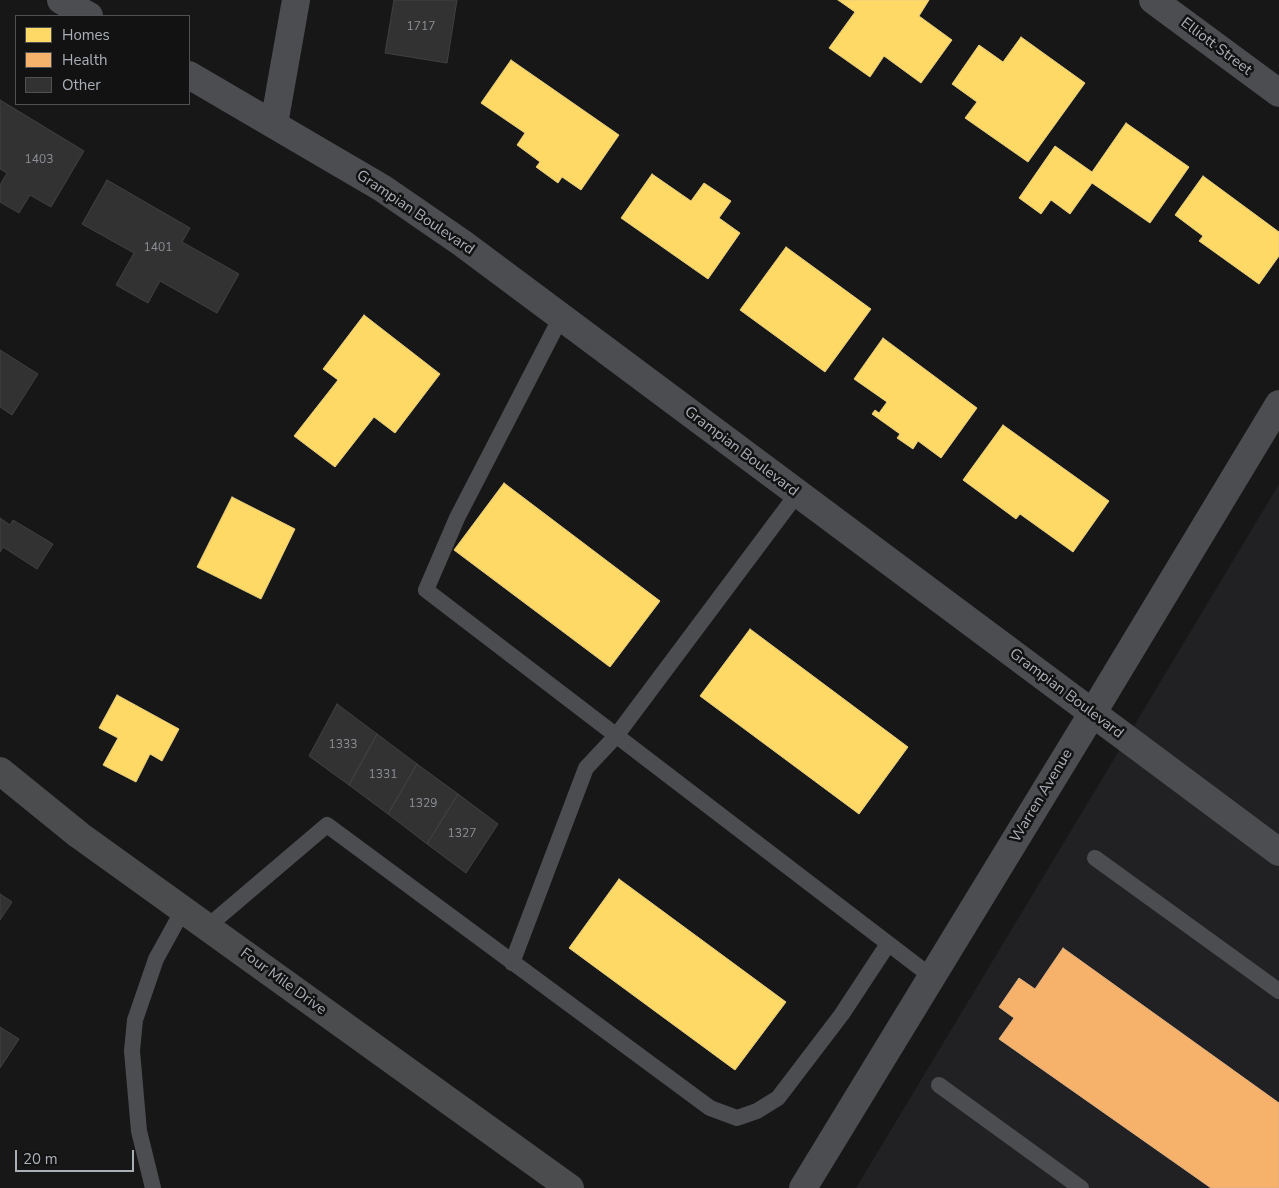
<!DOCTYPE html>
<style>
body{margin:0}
#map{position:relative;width:1279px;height:1188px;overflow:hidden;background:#171718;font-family:"Nunito Sans",sans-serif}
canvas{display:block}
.legend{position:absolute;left:15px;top:15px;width:175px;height:90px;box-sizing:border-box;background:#121213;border:1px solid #4f5155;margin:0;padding:6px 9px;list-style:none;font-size:15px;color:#aaafb7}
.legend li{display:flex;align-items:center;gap:10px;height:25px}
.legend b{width:25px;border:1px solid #4f5155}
.scale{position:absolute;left:15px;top:1150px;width:119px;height:22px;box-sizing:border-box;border:2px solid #aaafb7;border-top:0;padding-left:6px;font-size:15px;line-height:18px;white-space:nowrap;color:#aaafb7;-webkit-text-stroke:4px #121213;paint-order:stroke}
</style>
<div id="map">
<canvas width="1279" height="1188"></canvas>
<ul class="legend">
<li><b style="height:14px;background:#ffd966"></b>Homes</li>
<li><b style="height:14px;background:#f6b26b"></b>Health</li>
<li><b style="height:14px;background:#323233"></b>Other</li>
</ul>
<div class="scale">20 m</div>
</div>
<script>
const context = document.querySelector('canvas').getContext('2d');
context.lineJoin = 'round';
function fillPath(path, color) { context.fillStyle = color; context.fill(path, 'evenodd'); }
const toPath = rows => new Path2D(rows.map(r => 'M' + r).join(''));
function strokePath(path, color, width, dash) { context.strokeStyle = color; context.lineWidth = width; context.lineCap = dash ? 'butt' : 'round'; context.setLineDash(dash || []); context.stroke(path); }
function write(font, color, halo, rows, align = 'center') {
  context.font = font + ' "Nunito Sans",sans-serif'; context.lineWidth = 5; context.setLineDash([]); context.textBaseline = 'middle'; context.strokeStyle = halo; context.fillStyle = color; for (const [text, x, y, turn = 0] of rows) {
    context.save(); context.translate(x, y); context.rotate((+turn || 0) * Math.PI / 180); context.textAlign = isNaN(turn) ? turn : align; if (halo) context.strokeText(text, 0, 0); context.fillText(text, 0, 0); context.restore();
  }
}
fillPath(toPath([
 [1279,484,1279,1188,856,1188,1164,676]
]), '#212123');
const homes = toPath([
 [838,0,929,0,919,16,952,40,921,83,884,56,870,77,829,48,855,12,838,0],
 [1021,37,1085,83,1028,162,965,118,977,102,952,84,979,45,1003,62,1021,37],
 [511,60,619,135,581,190,562,177,558,183,536,167,540,162,517,145,525,133,481,103,511,60],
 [1126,123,1189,167,1150,223,1092,183,1070,214,1051,200,1041,214,1019,198,1055,146,1092,172,1126,123],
 [652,174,691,201,704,183,731,201,719,218,740,233,708,279,621,218,652,174],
 [1203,176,1279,232,1279,256,1259,284,1199,241,1203,236,1175,215,1203,176],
 [786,247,871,309,825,372,740,310,786,247],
 [364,315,440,374,395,433,374,417,335,467,294,436,338,380,323,369,364,315],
 [883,338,977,408,941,458,918,441,913,449,897,438,900,434,872,414,875,410,879,413,887,402,854,379,883,338],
 [1003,425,1109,501,1073,552,1020,514,1016,519,963,480,1003,425],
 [504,483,660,601,610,667,454,550,504,483],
 [232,497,295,529,261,599,197,567,232,497],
 [750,629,908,747,859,814,700,696,750,629],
 [117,695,179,729,162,761,150,754,136,782,103,765,118,738,99,728,117,695],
 [619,879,786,1002,735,1070,569,948,619,879]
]);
fillPath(homes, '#ffd966');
strokePath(homes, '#e6cc7e', 1);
const health = toPath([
 [1063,948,1279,1103,1279,1188,1211,1188,999,1039,1014,1018,999,1007,1019,978,1035,989,1063,948]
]);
fillPath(health, '#f6b26b');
strokePath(health, '#dfb182', 1);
const building = toPath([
 [394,0,457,0,447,63,385,53,394,0],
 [0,100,84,151,51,207,30,195,19,213,0,202,0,185,7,173,0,169,0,100],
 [107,180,190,228,182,242,239,274,217,313,160,281,148,303,116,285,134,253,82,224,107,180],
 [0,350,38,374,12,415,0,407,0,350],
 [0,518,10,525,13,520,53,544,37,569,3,547,0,552,0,518],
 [337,704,377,734,349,785,309,756,337,704],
 [377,734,417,764,388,814,349,785,377,734],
 [417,764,458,794,427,844,388,814,417,764],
 [458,794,498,824,466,873,427,844,458,794],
 [0,894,12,902,0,920,0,894],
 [0,1027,19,1039,0,1068,0,1027]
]);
fillPath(building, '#323233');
strokePath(building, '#404144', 1);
strokePath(toPath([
 [561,317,457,518,426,590,932,977],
 [1095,858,1279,991],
 [207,927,327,825,710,1108,737,1118,757,1111,778,1098,842,1014,888,944],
 [512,963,586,768,616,736,797,494],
 [939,1085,1081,1188],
 [153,1188,139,1131,132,1051,135,1020,156,959,183,910]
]), '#4c4d50', 16);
strokePath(toPath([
 [61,0,89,16],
 [1153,0,1279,93],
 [189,75,382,188,462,243,1279,852],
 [274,124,296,0],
 [803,1188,1092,714,1279,404]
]), '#4c4d50', 28);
strokePath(toPath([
 [0,771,79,835,570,1188]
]), '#4b4c4e', 28);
write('12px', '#8c9096', null, [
 ["1717",421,27],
 ["1403",39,160],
 ["1401",158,248],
 ["1333",343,745],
 ["1331",383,775],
 ["1329",423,804],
 ["1327",462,834]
]);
write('15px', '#aaafb7', '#121213', [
 ["Elliott Street",1216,47,37],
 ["Grampian Boulevard",415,213,34],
 ["Grampian Boulevard",741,452,37],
 ["Grampian Boulevard",1066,694,37],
 ["Warren Avenue",1042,796,-59],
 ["Four Mile Drive",283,982,36]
]);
</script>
